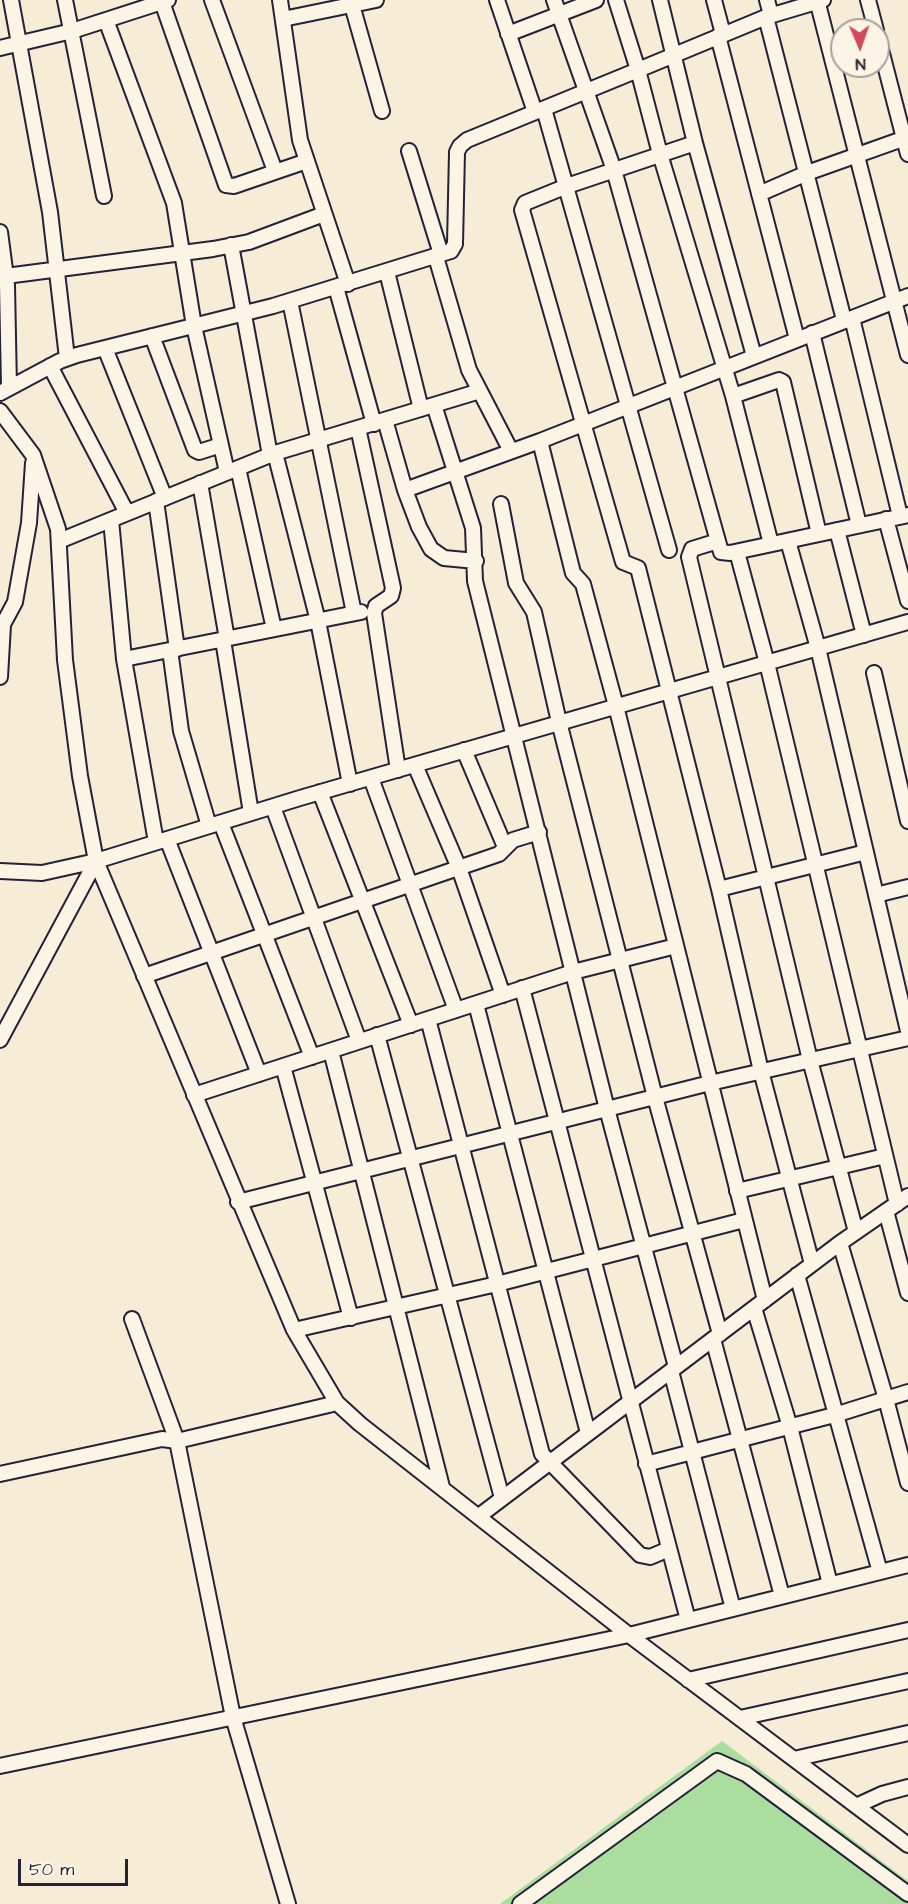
<!DOCTYPE html>
<style>
body{margin:0}
#map{position:relative;width:908px;height:1904px;overflow:hidden;background:#f7ecd6;font-family:"Architects Daughter",sans-serif}
canvas{display:block}
.north{position:absolute;left:830px;top:18px;width:60px;height:60px;box-sizing:border-box;background:#fcf5e5;border:2px solid #a5a1a1;border-radius:50%;rotate:178deg;font-size:16px;font-weight:700;line-height:24px;text-align:center;color:#22223b}
.north::after{content:'';display:block;margin:auto;width:21px;height:27px;background:#d1495b;clip-path:polygon(50% 0,100% 100%,50% 72%,0 100%)}
.scale{position:absolute;left:18px;top:1859px;width:110px;height:27px;box-sizing:border-box;border:3px solid #22223b;border-top:0;padding-left:8px;font-size:18px;line-height:21px;white-space:nowrap;color:#22223b;-webkit-text-stroke:4px #fcf5e5;paint-order:stroke}
</style>
<div id="map">
<canvas width="908" height="1904"></canvas>
<div class="north">N</div>
<div class="scale">50 m</div>
</div>
<script>
const context = document.querySelector('canvas').getContext('2d');
context.lineJoin = 'round';
function fillPath(path, color) { context.fillStyle = color; context.fill(path, 'evenodd'); }
const toPath = rows => new Path2D(rows.map(r => 'M' + r).join(''));
function strokePath(path, color, width, dash) { context.strokeStyle = color; context.lineWidth = width; context.lineCap = dash ? 'butt' : 'round'; context.setLineDash(dash || []); context.stroke(path); }
fillPath(toPath([
 [722,1741,908,1881,908,1904,500,1904]
]), '#aadd9e');
const minor = toPath([
 [11,0,50,212,67,358],
 [65,0,104,196],
 [212,0,275,171],
 [280,0,300,140,348,284],
 [497,0,535,112],
 [554,0,614,170,721,552,730,553,908,515],
 [616,0,638,70,766,17,823,0],
 [660,0,695,143,754,356],
 [714,0,723,34],
 [767,0,771,15],
 [817,0,908,355],
 [868,0,876,30],
 [162,2,226,185,234,186,307,161],
 [352,5,382,111],
 [766,17,844,320],
 [283,19,376,0],
 [106,20,174,203,194,326,227,472],
 [508,34,596,0],
 [718,36,797,339],
 [878,38,908,154],
 [0,48,72,31,168,0],
 [544,109,669,550],
 [695,143,567,186,525,203,522,210,623,562,638,568,719,889,761,1071,812,1264],
 [409,151,441,254],
 [759,194,807,173,908,137],
 [0,232,7,285,9,388],
 [231,245,270,455],
 [436,257,469,370,511,451],
 [387,272,421,409],
 [6,276,213,249,249,242,324,214],
 [336,287,374,424],
 [290,301,354,613],
 [852,318,900,516],
 [812,333,859,525],
 [152,336,195,450,199,452,221,445],
 [105,348,165,498],
 [50,366,127,513],
 [0,393,60,361,77,355,273,306,451,251,455,244,457,152,460,146,467,140,638,70,660,154,733,396,771,544],
 [733,396,779,380,783,382,819,534],
 [434,405,473,528,475,581,607,1109,676,1367],
 [0,411,33,455,58,529,65,660,80,776,96,861,294,1330,337,1403,360,1424,629,1635,908,1845],
 [385,420,405,490,419,527,431,549,444,558,476,561],
 [358,428,393,588,391,596,376,606,374,613,398,770],
 [540,441,573,573,583,584,616,706,765,1300],
 [275,453,318,621,350,784],
 [238,468,274,629],
 [200,483,227,639],
 [405,490,540,441,908,296],
 [156,501,177,649],
 [501,504,516,583,534,612,559,722,655,1097,720,1334],
 [886,519,908,601],
 [111,520,124,659,156,842],
 [837,530,864,635],
 [59,541,275,453,480,391],
 [718,541,692,549,689,557,810,1060,856,1232],
 [788,541,818,648,908,1031],
 [737,552,767,663,897,1204],
 [0,630,15,602,29,523,33,463],
 [223,640,251,813],
 [170,650,181,731,209,826],
 [124,659,361,612],
 [874,673,908,821],
 [0,677,3,625],
 [464,750,505,847],
 [415,765,459,868,503,995],
 [371,778,456,1010],
 [320,792,411,1025],
 [273,807,359,1041],
 [221,823,312,1057],
 [167,839,259,1074],
 [0,871,42,873,96,861,300,798,908,622],
 [719,889,866,852],
 [876,895,908,887],
 [144,976,499,854,513,840,539,832],
 [522,988,688,1620],
 [476,1004,588,1433],
 [428,1019,542,1454,640,1555,650,1557,669,1549],
 [377,1035,502,1498],
 [0,1040,96,861],
 [331,1051,442,1487],
 [283,1066,351,1318],
 [194,1095,573,972,676,946],
 [737,1191,885,1156],
 [238,1202,710,1083,908,1038],
 [886,1211,908,1293],
 [840,1243,886,1399,908,1483],
 [797,1275,880,1572],
 [754,1308,790,1427,830,1584],
 [132,1319,177,1441,233,1717,288,1904],
 [294,1330,497,1284,744,1220],
 [713,1339,782,1596],
 [671,1371,733,1609],
 [646,1464,838,1414,908,1392],
 [0,1474,162,1439,177,1441,337,1403],
 [479,1516,840,1243,908,1196],
 [688,1680,908,1630],
 [740,1718,908,1681],
 [794,1759,908,1733],
 [0,1766,629,1635,908,1565],
 [856,1806,882,1794,908,1787],
 [520,1904,717,1761,746,1774,908,1894]
]);
strokePath(minor, '#22223b', 18);
strokePath(minor, '#fcf5e5', 14);
</script>
